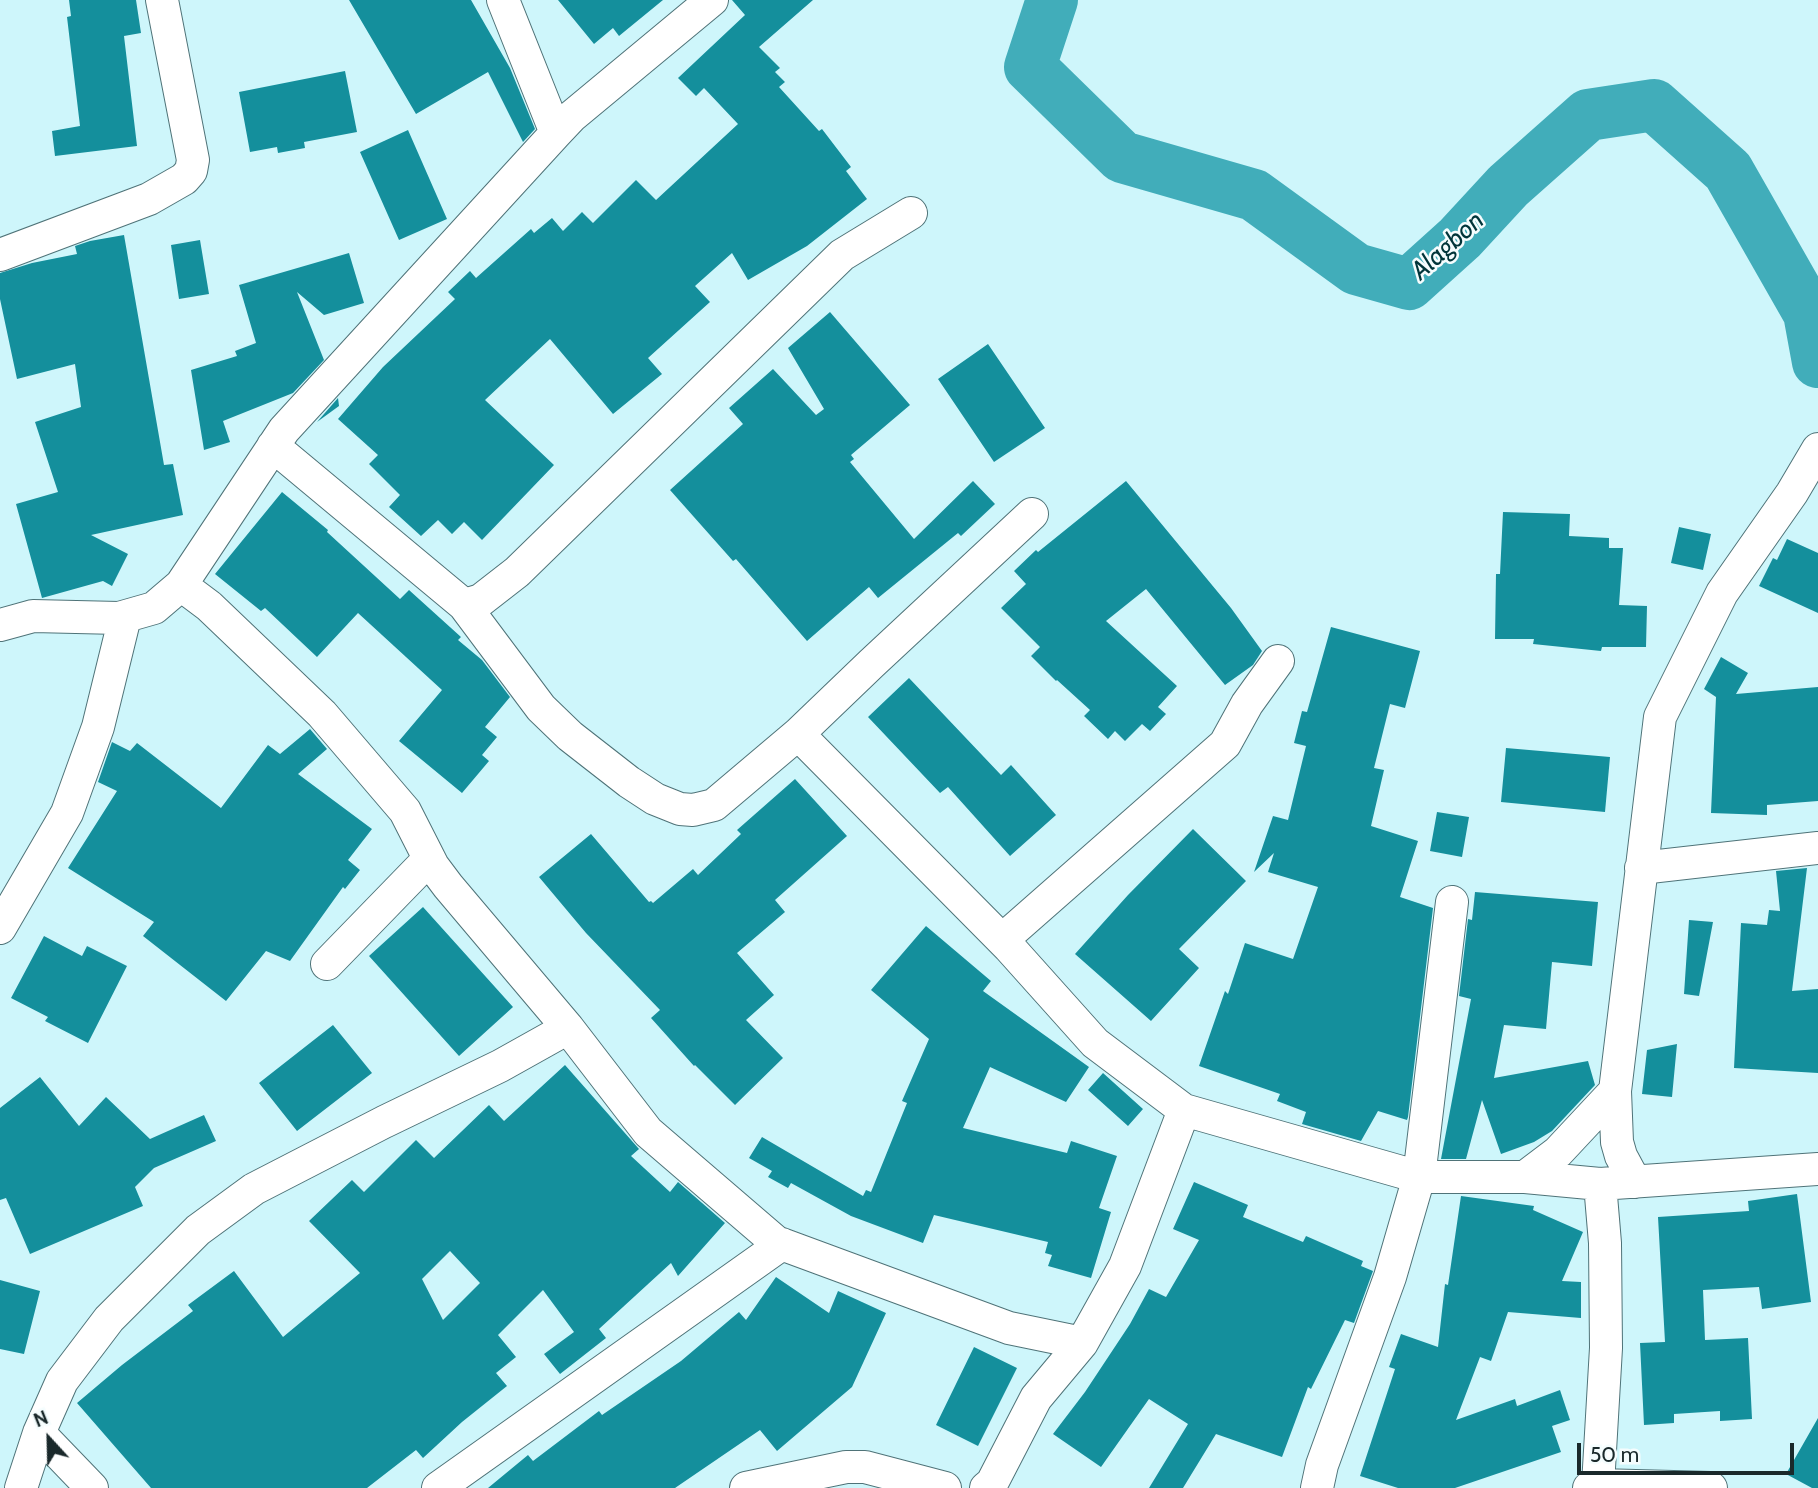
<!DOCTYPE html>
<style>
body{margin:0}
#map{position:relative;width:1818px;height:1488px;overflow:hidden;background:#cef6fb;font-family:Cabin,sans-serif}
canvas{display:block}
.north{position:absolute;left:14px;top:1404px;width:70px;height:70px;-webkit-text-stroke:5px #f5fdfe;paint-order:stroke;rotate:338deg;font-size:19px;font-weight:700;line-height:28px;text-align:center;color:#1a292b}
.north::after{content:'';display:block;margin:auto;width:24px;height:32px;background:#1a292b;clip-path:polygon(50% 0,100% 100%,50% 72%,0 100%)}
.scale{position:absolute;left:1577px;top:1443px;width:217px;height:32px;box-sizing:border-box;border:4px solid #1a292b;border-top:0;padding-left:9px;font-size:21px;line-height:24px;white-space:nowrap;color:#1a292b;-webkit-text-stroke:5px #f5fdfe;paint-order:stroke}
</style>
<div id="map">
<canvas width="1818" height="1488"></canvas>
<div class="north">N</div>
<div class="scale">50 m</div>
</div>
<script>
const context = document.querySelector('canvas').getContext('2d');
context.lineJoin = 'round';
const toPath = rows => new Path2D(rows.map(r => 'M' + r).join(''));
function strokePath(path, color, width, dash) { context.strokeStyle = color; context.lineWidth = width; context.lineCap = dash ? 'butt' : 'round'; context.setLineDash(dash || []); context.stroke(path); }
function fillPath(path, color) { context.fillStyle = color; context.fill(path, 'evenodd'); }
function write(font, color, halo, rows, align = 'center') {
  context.font = font + ' Cabin,sans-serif'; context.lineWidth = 5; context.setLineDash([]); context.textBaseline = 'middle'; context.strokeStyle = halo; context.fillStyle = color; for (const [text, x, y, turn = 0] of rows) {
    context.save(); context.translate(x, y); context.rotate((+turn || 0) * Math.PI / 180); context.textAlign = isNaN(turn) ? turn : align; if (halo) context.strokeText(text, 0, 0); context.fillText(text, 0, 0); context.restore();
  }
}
strokePath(toPath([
 [1052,0,1030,67,1122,157,1254,195,1356,269,1409,284,1460,238,1508,186,1588,115,1654,105,1728,171,1809,313,1818,362]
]), '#41adba', 52);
fillPath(toPath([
 [69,0,136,0,141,33,124,36,137,146,55,156,52,131,80,126,67,17,71,16],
 [349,0,471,0,510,68,535,129,523,142,488,72,416,114],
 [558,0,663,0,619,36,613,28,594,44],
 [732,0,813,0,759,47,780,68,775,72,785,82,779,87,819,131,822,129,851,167,846,171,867,199,807,246,748,280,732,253,695,286,710,302,648,358,662,374,613,414,550,339,485,400,554,465,482,540,464,522,452,534,438,520,421,536,389,507,400,495,369,464,378,455,338,419,383,367,455,299,448,292,470,271,476,278,531,229,534,233,552,218,563,231,582,212,593,223,636,180,656,200,738,124,704,88,696,96,678,78,745,15],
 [345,71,357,132,304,142,305,148,278,153,277,147,250,152,239,92],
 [408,130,447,219,399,240,360,152],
 [124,235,164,465,173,464,183,515,91,535,128,554,112,586,103,581,42,598,16,504,58,492,35,422,81,407,75,364,17,379,0,299,0,273,32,263,77,254,75,246,90,241],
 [200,240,209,294,179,299,171,245],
 [349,253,364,303,324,315,297,292,324,360,293,393,223,421,230,442,204,450,191,370,237,356,235,351,256,343,239,285],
 [830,312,910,405,851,455,854,459,850,462,914,539,973,481,995,504,961,536,958,533,878,598,869,587,807,641,736,559,733,561,670,490,743,424,729,408,773,369,816,415,824,409,788,348],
 [988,344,1045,428,994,462,938,379],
 [338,398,339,406,317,422],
 [1126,481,1231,608,1262,651,1253,665,1225,685,1146,589,1106,621,1177,686,1158,707,1166,714,1150,731,1142,724,1125,741,1115,731,1108,739,1084,716,1090,710,1057,680,1056,681,1031,656,1040,647,1001,608,1026,584,1014,571,1036,550,1038,552],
 [282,492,328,530,327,532,400,599,409,590,461,637,458,640,482,660,510,697,485,727,497,737,482,755,489,761,462,793,399,741,442,690,358,613,317,657,265,608,261,611,215,574],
 [1503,512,1570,514,1569,536,1609,538,1609,548,1623,548,1619,605,1647,606,1646,647,1602,647,1601,651,1533,644,1534,639,1495,639,1496,574,1500,574],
 [1679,527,1711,534,1703,570,1671,563],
 [1787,539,1818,553,1818,613,1759,586,1773,558,1777,560],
 [1331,627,1420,651,1405,708,1390,704,1374,768,1384,770,1371,826,1418,841,1400,897,1433,908,1408,1117,1407,1120,1378,1111,1361,1141,1302,1124,1306,1112,1277,1101,1280,1094,1199,1066,1225,991,1228,994,1245,943,1293,959,1318,887,1268,872,1274,853,1254,872,1273,816,1288,820,1306,746,1294,743,1302,711,1307,712],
 [1721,657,1748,673,1736,694,1818,687,1818,801,1767,805,1767,815,1711,813,1716,697,1704,689],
 [909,678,1001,775,1011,765,1056,815,1010,856,948,787,940,793,868,717],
 [310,729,327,749,298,774,372,829,348,860,360,870,345,889,343,887,290,961,266,951,226,1001,143,936,154,922,68,868,117,791,98,782,112,742,130,751,137,743,221,808,268,745,280,754],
 [1506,748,1610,757,1605,812,1501,802],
 [795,779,847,836,775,900,785,912,737,953,774,995,746,1020,783,1058,735,1105,695,1065,694,1066,651,1018,660,1010,586,933,539,877,591,834,649,902,651,901,653,903,693,869,698,875,741,834,737,830],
 [1437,812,1469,817,1462,857,1430,851],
 [1193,829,1246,881,1179,949,1199,968,1151,1021,1075,954,1128,895],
 [1807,868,1792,991,1818,989,1818,1073,1734,1068,1741,923,1767,925,1769,910,1780,911,1776,871],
 [1475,892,1598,902,1592,966,1552,962,1546,1029,1504,1025,1494,1078,1588,1061,1595,1085,1552,1131,1534,1142,1501,1154,1482,1100,1466,1159,1441,1159,1471,999,1459,996,1468,919,1472,920],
 [423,907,513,1007,459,1056,369,956],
 [1689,920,1713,922,1699,996,1684,994],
 [926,926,991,981,983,991,1089,1067,1066,1102,990,1067,963,1128,1067,1153,1071,1141,1117,1156,1099,1208,1111,1212,1091,1278,1048,1266,1052,1255,1045,1253,1048,1242,934,1215,923,1243,851,1216,791,1183,788,1188,768,1177,772,1171,749,1158,762,1137,863,1196,866,1190,871,1192,907,1103,902,1101,929,1039,871,990],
 [44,936,82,956,87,946,127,966,88,1043,45,1021,48,1017,11,998],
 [333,1025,372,1073,297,1131,259,1083],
 [1677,1044,1672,1097,1642,1094,1647,1050],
 [565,1065,639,1149,631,1156,670,1192,678,1182,725,1223,678,1276,671,1263,599,1329,606,1338,560,1374,544,1354,574,1332,543,1290,498,1335,516,1357,496,1373,507,1386,462,1422,423,1458,416,1450,367,1488,151,1488,77,1403,122,1365,193,1311,188,1305,234,1271,283,1337,360,1273,309,1221,352,1180,364,1192,416,1140,434,1158,489,1105,504,1121],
 [450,1251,480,1283,443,1320,422,1279],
 [1103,1073,1143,1109,1128,1126,1088,1090],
 [40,1077,79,1126,106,1097,150,1139,204,1115,216,1141,154,1168,135,1187,143,1206,30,1254,6,1198,0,1200,0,1108],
 [1194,1182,1248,1205,1243,1217,1303,1242,1306,1236,1363,1261,1361,1266,1373,1271,1354,1323,1345,1320,1311,1389,1308,1387,1282,1457,1216,1434,1183,1488,1149,1488,1188,1424,1149,1399,1101,1467,1053,1434,1085,1392,1130,1324,1149,1289,1166,1297,1199,1240,1173,1229],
 [1797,1194,1811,1302,1762,1309,1759,1287,1703,1290,1705,1340,1748,1338,1752,1419,1720,1421,1720,1411,1674,1414,1674,1423,1644,1425,1640,1343,1665,1342,1658,1217,1749,1211,1748,1201],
 [1461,1196,1534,1206,1533,1210,1583,1232,1562,1281,1581,1282,1581,1318,1508,1312,1491,1361,1480,1357,1456,1420,1515,1399,1517,1406,1560,1390,1570,1420,1552,1426,1561,1452,1455,1488,1398,1488,1360,1476,1395,1369,1389,1367,1401,1334,1438,1347,1445,1284,1448,1285],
 [776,1277,829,1313,838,1291,886,1313,852,1387,777,1451,760,1430,675,1488,488,1488,528,1455,533,1461,599,1411,602,1415,681,1361,739,1312,746,1320],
 [0,1280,40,1291,24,1354,0,1349],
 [974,1347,1017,1368,978,1446,936,1425],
 [1818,1418,1818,1488,1812,1488,1786,1474]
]), '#148f9c');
const minor = toPath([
 [503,0,556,133],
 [0,255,149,199,184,179,191,171,193,160,162,0],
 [273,446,464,605,541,708,570,736,629,782,655,799,680,809,693,810,714,805,798,734,872,663,1032,514],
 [181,585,209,606,322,714,405,811,433,866,448,886,568,1028,648,1132,776,1242,1009,1328,1082,1343],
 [464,605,481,600,517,572,842,255,911,213],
 [0,625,33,616,119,618,154,608,181,585,284,430,556,133,571,117,712,0],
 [798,734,1009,947,1095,1043,1184,1110,1419,1177,1525,1177,1600,1184,1818,1169],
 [1641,868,1818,848],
 [0,928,67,813,98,727,125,617],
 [1002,940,1225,744,1247,704,1278,661],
 [327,964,429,859],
 [1525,1177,1558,1152,1615,1091],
 [1635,1182,1621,1156,1617,1142,1615,1091,1660,717,1722,593,1792,493,1818,449],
 [39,1433,92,1488],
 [1598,1485,1606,1348,1605,1243,1600,1184],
 [21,1488,39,1433,62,1381,109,1319,198,1230,254,1189,384,1122,500,1066,568,1028],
 [438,1488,782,1244],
 [746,1488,846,1467,865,1467,945,1488],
 [986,1488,992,1483,1036,1398,1082,1343,1125,1266,1184,1110],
 [1317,1488,1322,1465,1390,1277,1419,1177,1452,902],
 [1589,1488,1598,1485,1711,1488]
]);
strokePath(minor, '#4f7378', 34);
strokePath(minor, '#fff', 32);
write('italic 26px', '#00353a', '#f5fdfe', [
 ["Alagbon",1448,246,-42]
]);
</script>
